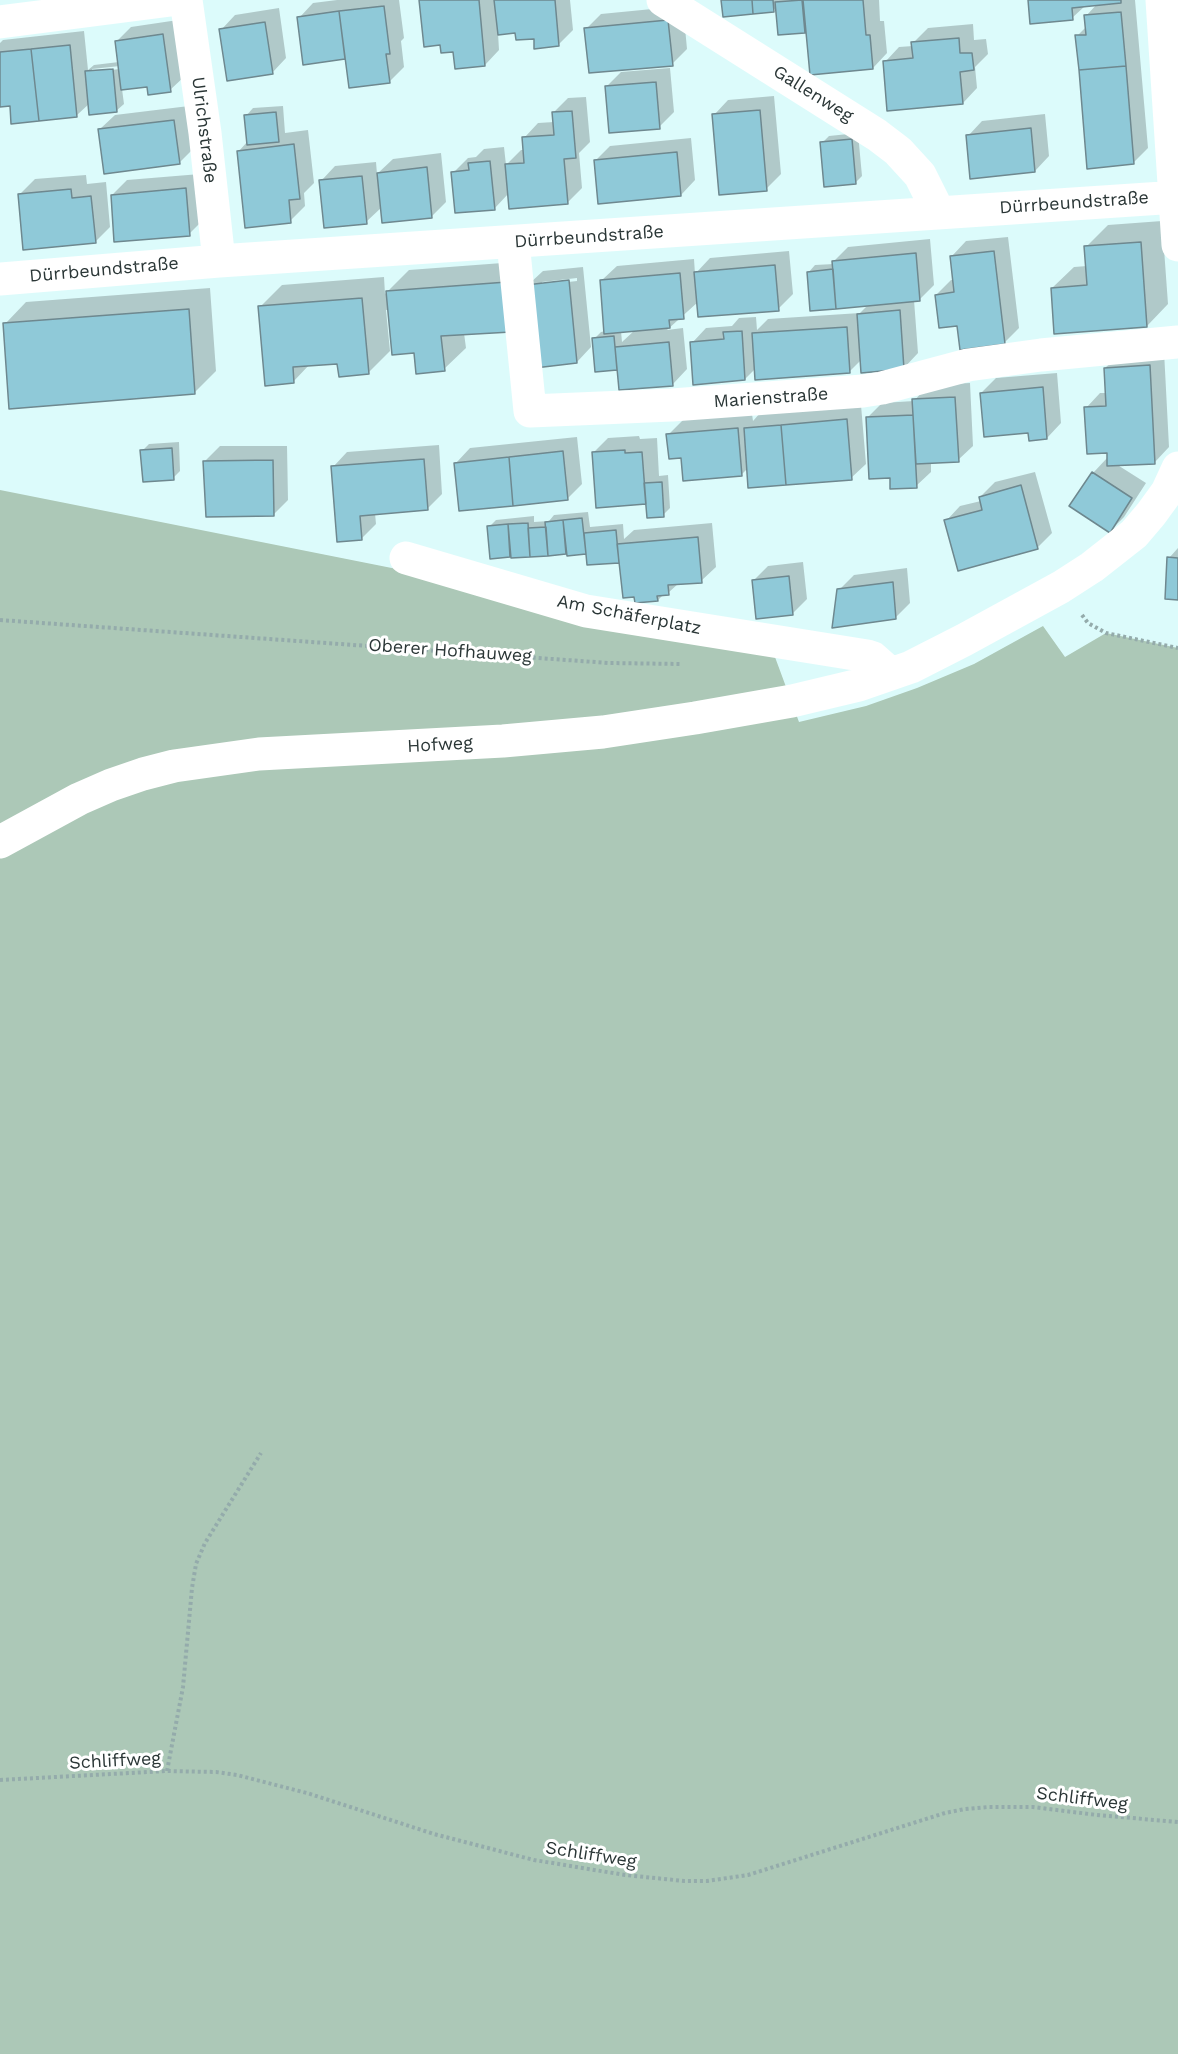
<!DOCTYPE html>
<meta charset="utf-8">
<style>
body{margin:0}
canvas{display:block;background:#dcfbfb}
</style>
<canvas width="1178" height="2054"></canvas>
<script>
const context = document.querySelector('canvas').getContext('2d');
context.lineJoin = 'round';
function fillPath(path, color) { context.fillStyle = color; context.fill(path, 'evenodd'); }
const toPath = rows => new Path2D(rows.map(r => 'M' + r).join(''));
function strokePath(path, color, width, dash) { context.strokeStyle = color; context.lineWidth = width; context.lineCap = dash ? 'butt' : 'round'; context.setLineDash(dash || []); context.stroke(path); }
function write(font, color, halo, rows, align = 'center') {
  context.font = font + ' "Work Sans",sans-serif'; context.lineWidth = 6; context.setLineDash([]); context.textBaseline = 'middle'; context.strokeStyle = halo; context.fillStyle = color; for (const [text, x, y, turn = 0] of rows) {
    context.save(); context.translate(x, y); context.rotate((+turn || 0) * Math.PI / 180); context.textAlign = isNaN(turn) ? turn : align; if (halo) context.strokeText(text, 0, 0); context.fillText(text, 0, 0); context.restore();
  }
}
fillPath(toPath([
 [0,490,447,579,772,649,799,722,866,706,917,688,974,664,1043,626,1065,657,1106,633,1178,648,1178,2054,0,2054]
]), '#acc8b7');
fillPath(toPath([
 [337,0,399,0,404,38,401,41,404,67,390,81,347,58,304,63,299,18,313,3],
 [421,0,570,0,573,30,558,45,517,31,498,33,499,50,485,65,442,44],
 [723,0,879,0,880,21,884,21,887,53,873,68,807,29,804,31,777,6,773,11],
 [1029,0,1135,0,1148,148,1133,163,1077,36,1087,26,1086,16,1097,4,1085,6,1072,18],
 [683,6,687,49,672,64,586,29,601,14],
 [279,8,286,58,272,73,221,30,235,15],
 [178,20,185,76,170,90,148,85,122,89,124,104,116,111,90,103,77,115,11,105,0,106,0,43,3,40,84,31,88,70,94,65,119,62,117,41,131,27],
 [120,66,120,69,92,72,92,69],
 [973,24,974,40,986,39,988,54,975,67,977,88,963,103,885,62,899,47,913,46,913,43,928,28],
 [670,68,674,112,659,127,606,87,621,72],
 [774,96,781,174,766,189,714,115,728,100],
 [586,97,590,142,579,153,582,188,567,203,509,193,494,209,453,173,468,158,476,157,484,149,504,147,506,165,521,150,525,150,524,138,538,123,554,122,553,113,568,98],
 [189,106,194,148,179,163,100,129,115,115],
 [283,106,285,133,308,130,314,183,304,193,305,206,290,221,238,152,248,141,246,116,253,108],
 [1045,114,1049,156,1035,171,968,136,982,121],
 [858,133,862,176,855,183,822,143,829,136],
 [691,138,695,180,681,195,596,160,610,146],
 [441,153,446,202,432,216,382,207,366,222,321,181,335,166,376,162,377,174,393,159],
 [200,174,204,219,189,234,112,195,127,180],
 [86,175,87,184,106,182,110,227,95,242,20,194,35,179],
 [1162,221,1168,304,1147,326,1052,288,1074,267,1087,266,1086,247,1108,225],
 [1008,237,1019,328,1004,343,959,325,936,295,951,280,954,280,952,256,966,241],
 [930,239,934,285,919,300,914,300,918,353,904,368,862,359,849,372,756,368,745,379,692,343,706,328,732,326,739,318,756,317,757,330,768,319,860,313,868,305,808,273,815,265,834,264,834,261,848,247],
 [789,251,793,294,778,309,698,302,667,330,683,328,687,369,673,384,619,368,596,370,594,339,601,332,606,331,602,280,617,266,694,259,695,274,710,258],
 [635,330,622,342,621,331],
 [529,261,530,283,543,271,583,267,591,347,577,362,530,310,464,333,466,348,444,369,415,352,389,310,386,310,390,351,368,373,339,362,310,364,293,382,260,307,282,285,384,277,385,294,409,270],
 [577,278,577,281,542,285,542,282],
 [210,288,216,371,194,393,5,324,26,302],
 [1164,351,1169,447,1155,462,1116,464,1146,483,1124,517,1110,531,1093,473,1108,457,1108,452,1086,408,1100,393,1106,393,1105,368,1120,354],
 [1057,373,1061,423,1047,438,981,393,996,378],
 [970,383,973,446,958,460,931,462,931,472,916,486,891,477,867,418,882,403,914,401,928,385],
 [861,405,866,464,851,478,748,468,741,475,682,456,668,435,683,420,752,414,753,421,760,413],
 [639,436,640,439,657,438,659,476,668,475,670,508,663,515,593,453,608,438],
 [577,437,582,484,567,499,456,463,470,448],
 [179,442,180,471,173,478,142,451,149,444],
 [439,445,442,494,427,509,375,513,376,524,361,539,333,467,347,452],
 [220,446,287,446,288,500,273,515,205,461],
 [1035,472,1052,533,1037,548,946,521,960,506,981,501,980,497,995,482],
 [588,512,590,527,623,524,624,539,634,530,712,523,716,567,701,581,679,583,668,593,664,594,658,600,620,559,618,561,587,552,492,558,489,527,496,520,534,516,534,522,549,521,554,515],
 [1178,548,1178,599,1169,558],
 [803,562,807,599,792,614,754,580,768,566],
 [907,568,910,603,895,618,839,590,854,575]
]), '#0003');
const building = toPath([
 [419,0,479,0,485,66,455,69,453,52,441,53,440,45,424,47,419,0],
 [494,0,555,0,559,46,534,49,534,39,516,40,515,33,498,35,494,0],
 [721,0,752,0,753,14,723,17,721,0],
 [752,0,773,0,774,12,753,14,752,0],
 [802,0,805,33,778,35,775,2,802,0],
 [803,0,863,0,866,35,870,35,873,69,810,75,803,0],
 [1028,0,1121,0,1121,3,1072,8,1073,20,1030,24,1028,0],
 [384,6,390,54,386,54,390,83,349,88,339,11,384,6],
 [339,11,345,59,303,65,297,17,339,11],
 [1121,12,1126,66,1079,70,1075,35,1086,35,1084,15,1121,12],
 [668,20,673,66,589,73,584,28,668,20],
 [265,22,273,74,227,81,219,29,265,22],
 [163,34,171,92,148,95,147,87,121,90,115,41,163,34],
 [959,38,960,53,972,53,974,70,960,72,963,104,887,111,883,61,913,58,911,42,959,38],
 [70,45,77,117,39,121,31,49,70,45],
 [31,49,39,121,11,124,10,106,0,107,0,52,31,49],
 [1126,66,1134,164,1087,169,1079,70,1126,66],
 [113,69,117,112,89,115,85,71,113,69],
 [656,82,660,129,609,133,605,86,656,82],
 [760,110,767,191,719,195,712,114,760,110],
 [572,111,576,158,564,159,568,204,509,209,505,164,524,163,522,137,554,135,552,112,572,111],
 [276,112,279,142,247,145,244,115,276,112],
 [174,120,180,164,104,174,98,129,174,120],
 [1031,128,1035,172,970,179,966,135,1031,128],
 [852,139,856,184,824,187,820,142,852,139],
 [294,144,300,199,289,200,291,223,245,228,237,151,294,144],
 [677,152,681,196,598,204,594,160,677,152],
 [490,161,495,210,455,213,451,172,469,170,468,163,490,161],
 [427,167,432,218,382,223,377,173,427,167],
 [362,176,367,224,324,228,319,180,362,176],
 [186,188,190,236,114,242,111,195,186,188],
 [71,189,72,198,91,196,96,243,23,250,18,194,71,189],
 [1141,242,1147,327,1054,334,1051,288,1087,285,1084,246,1141,242],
 [994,251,1005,344,960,350,957,326,939,328,935,295,954,292,950,256,994,251],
 [916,253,920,301,836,309,832,261,916,253],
 [775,265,779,311,698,317,694,272,775,265],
 [833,269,836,309,810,311,807,272,833,269],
 [680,273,684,319,669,320,670,328,604,334,600,280,680,273],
 [569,280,577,363,535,368,526,285,569,280],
 [507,282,511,332,441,336,445,371,416,374,414,353,392,355,386,291,507,282],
 [362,298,369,374,339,377,337,364,293,367,294,383,265,386,258,306,362,298],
 [189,309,195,394,9,409,3,323,189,309],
 [900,310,904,369,861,373,857,314,900,310],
 [847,327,850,373,755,380,752,333,847,327],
 [742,331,745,380,693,385,690,342,724,339,723,332,742,331],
 [614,336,617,370,595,372,592,338,614,336],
 [669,342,673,386,619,390,615,347,669,342],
 [1150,365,1155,464,1107,466,1107,453,1087,454,1084,407,1106,406,1104,368,1150,365],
 [1043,387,1047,439,1029,441,1028,433,984,437,980,393,1043,387],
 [955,397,959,462,916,464,912,399,955,397],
 [913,415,917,488,890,489,890,478,869,479,866,417,913,415],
 [847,419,852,480,786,485,781,425,847,419],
 [781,425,786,485,748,488,744,428,781,425],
 [738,428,742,476,683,481,681,458,669,459,666,434,738,428],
 [172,448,174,480,143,482,140,450,172,448],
 [625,450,625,453,642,452,646,504,596,508,592,452,625,450],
 [563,451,568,500,513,506,509,457,563,451],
 [509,457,513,506,459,511,454,463,509,457],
 [424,459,428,510,360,516,362,540,337,542,331,466,424,459],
 [273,460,274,516,206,517,203,461,273,460],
 [1092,472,1132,498,1110,533,1069,506,1092,472],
 [662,482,664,517,647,518,644,483,662,482],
 [1021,485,1038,549,958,571,944,520,982,510,979,497,1021,485],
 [582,518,586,554,567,556,563,520,582,518],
 [563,520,566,554,548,556,545,522,563,520],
 [528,523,530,557,511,558,508,524,528,523],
 [508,524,510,557,490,559,487,526,508,524],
 [546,527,548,556,530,557,528,528,546,527],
 [616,530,619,563,587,565,584,533,616,530],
 [698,537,702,583,668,585,669,595,657,596,658,601,635,603,634,597,623,598,617,544,698,537],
 [1167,557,1178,558,1178,600,1165,599,1167,557],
 [789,576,793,615,756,619,752,580,789,576],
 [893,582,896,619,832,628,837,589,893,582]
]);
fillPath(building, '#8fc9d8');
strokePath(building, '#6e888f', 1.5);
strokePath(toPath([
 [1082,615,1088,623,1106,633,1178,648],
 [0,620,609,663,681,664],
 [167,1771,183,1687,192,1588,196,1564,205,1543,261,1453],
 [0,1780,167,1771,216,1772,237,1775,307,1793,434,1834,534,1860,625,1875,684,1881,707,1881,748,1875,945,1813,965,1809,988,1807,1033,1807,1097,1815,1178,1822]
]), '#94abab', 4, [3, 3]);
strokePath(toPath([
 [186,0,205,133,219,261],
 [663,0,877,135,898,151,920,175,939,213],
 [1162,0,1178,245],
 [0,22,171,0],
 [513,242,530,411,672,405,863,391,882,388,968,365,1041,355,1178,342],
 [0,279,219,261,1178,197],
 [406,558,586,611,867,656,873,658,891,674],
 [0,842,79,799,111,785,143,774,174,766,259,754,503,741,603,732,695,718,792,701,859,685,911,667,964,640,1061,587,1092,567,1134,534,1151,514,1167,492,1178,468]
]), '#fff', 33);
write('18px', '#2a3636', '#fff', [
 ["Gallenweg",813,94,32],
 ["Ulrichstraße",204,130,83],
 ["Dürrbeundstraße",1074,203,-4],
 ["Dürrbeundstraße",589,237,-4],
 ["Dürrbeundstraße",104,270,-5],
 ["Marienstraße",771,398,-4],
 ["Am Schäferplatz",629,615,11],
 ["Oberer Hofhauweg",450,651,4],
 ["Hofweg",440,745,-3],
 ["Schliffweg",115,1761,-3],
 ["Schliffweg",1082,1799,7],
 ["Schliffweg",591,1855,9]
]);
</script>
